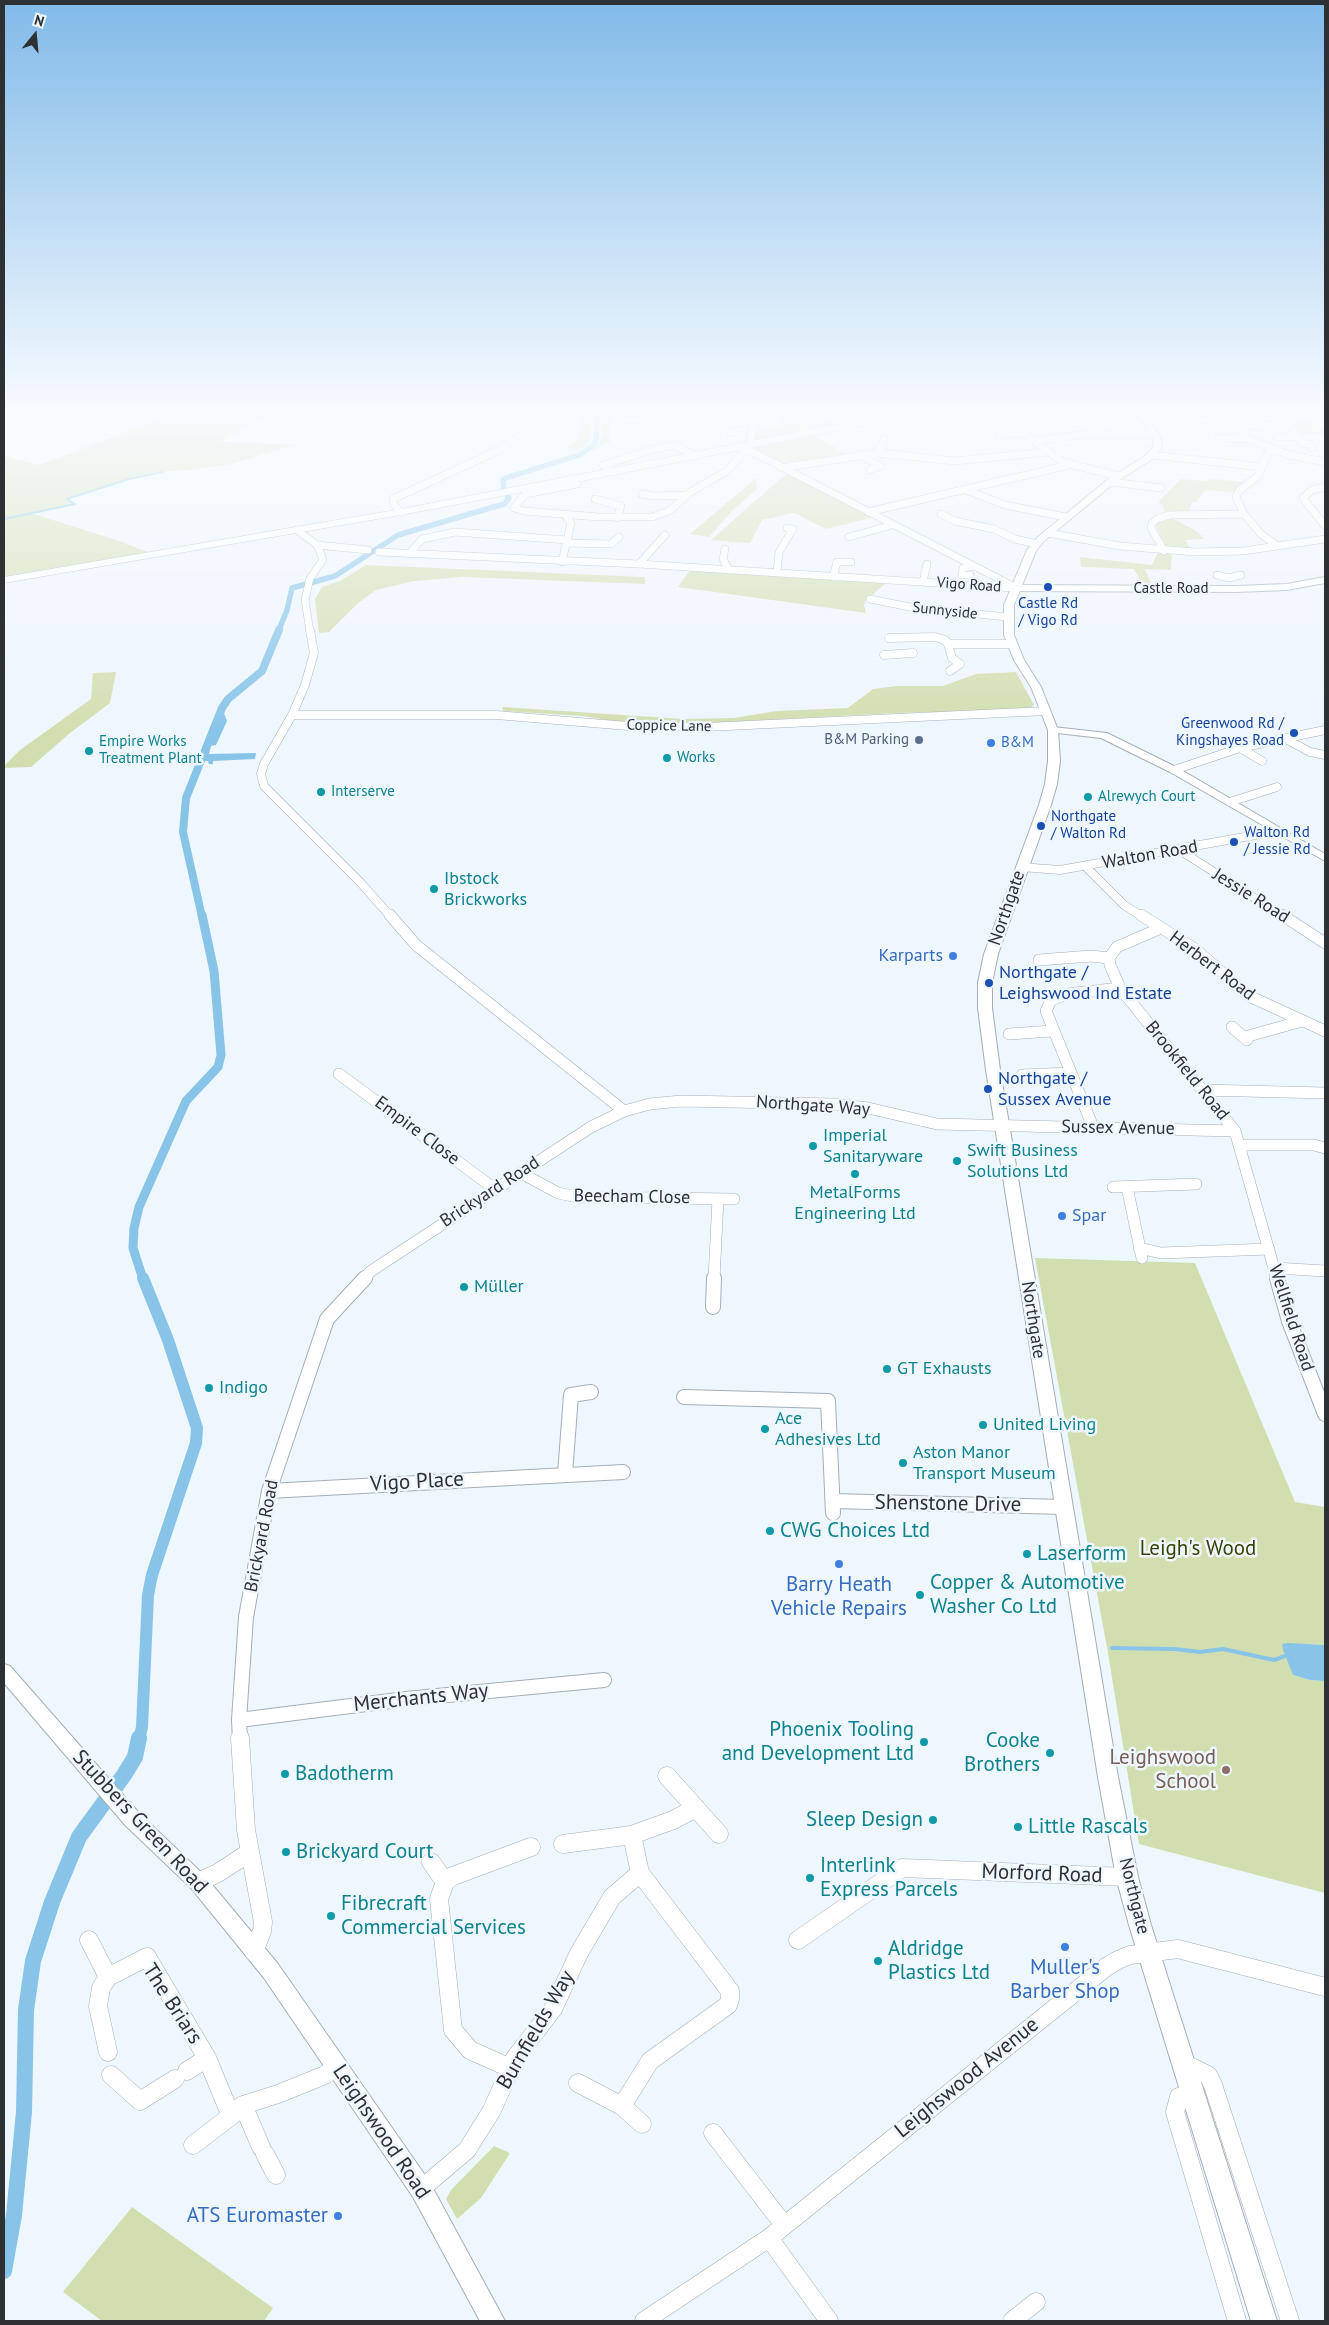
<!DOCTYPE html>
<meta charset="utf-8">
<style>
body{margin:0}
#map{position:relative;width:1329px;height:2325px;overflow:hidden;background:#eef6fe;font-family:"PT Sans",sans-serif}
canvas{display:block}
.frame{position:absolute;inset:0;border:5px solid #2d3134;pointer-events:none}
.north{position:absolute;left:10px;top:10px;width:50px;height:50px;-webkit-text-stroke:4px #eef6fe;paint-order:stroke;rotate:17deg;font-size:14px;font-weight:700;line-height:20px;text-align:center;color:#2d3134}
.north::after{content:'';display:block;margin:auto;width:18px;height:22px;background:#2d3134;clip-path:polygon(50% 0,100% 100%,50% 72%,0 100%)}
</style>
<div id="map">
<canvas width="1329" height="2325"></canvas>
<div class="frame"></div>
<div class="north">N</div>
</div>
<script>
const context = document.querySelector('canvas').getContext('2d');
context.lineJoin = 'round';
function fillPath(path, color) { context.fillStyle = color; context.fill(path, 'evenodd'); }
const toPath = rows => new Path2D(rows.map(r => 'M' + r).join(''));
function strokePath(path, color, width, dash) { context.strokeStyle = color; context.lineWidth = width; context.lineCap = dash ? 'butt' : 'round'; context.setLineDash(dash || []); context.stroke(path); }
function write(font, color, halo, rows, align = 'center') {
  context.font = font + ' "PT Sans",sans-serif'; context.lineWidth = 5; context.setLineDash([]); context.textBaseline = 'middle'; context.strokeStyle = halo; context.fillStyle = color; for (const [text, x, y, turn = 0] of rows) {
    context.save(); context.translate(x, y); context.rotate((+turn || 0) * Math.PI / 180); context.textAlign = isNaN(turn) ? turn : align; if (halo) context.strokeText(text, 0, 0); context.fillText(text, 0, 0); context.restore();
  }
}
fillPath(toPath([
 [191,407,256,407,248,414,266,417,221,441,294,445,231,464,193,470,169,471,129,479,67,499,75,504,31,513,113,539,151,553,4,577,4,456,40,465],
 [585,407,595,407,591,414,589,443,578,451,566,448,578,440,581,413],
 [604,407,615,407,611,413,610,442,591,451,598,446,601,438,602,412],
 [790,407,841,407,847,410,820,415,839,425,751,443,758,426,779,427,783,415,787,415],
 [1297,418,1301,418,1325,428,1325,434,1299,434,1290,421,1299,421],
 [812,434,848,455,783,466,746,447],
 [788,472,874,517,826,529,794,513,762,520,750,543,711,540],
 [756,478,757,489,732,511,709,537,690,534],
 [1181,479,1206,481,1210,479,1247,482,1234,492,1205,490,1196,502,1192,502,1188,513,1168,514,1164,511,1163,505,1159,503,1160,500],
 [1172,518,1198,532,1204,539,1185,540,1191,550,1167,549,1155,524,1160,520],
 [1158,552,1172,553,1171,570,1145,569,1153,588,1144,588,1134,569,1081,567,1080,557,1152,565],
 [366,565,645,577,645,584,462,577,414,581,376,590,358,603,329,632,319,633,315,599,322,587,340,581],
 [691,569,879,581,885,584,866,600,864,605,866,613,678,587],
 [116,672,110,703,70,733,31,767,4,768,4,766,20,750,91,699,93,673],
 [1016,672,1034,705,1028,710,897,713,706,723,624,723,583,716,503,711,502,707,683,719,734,718,777,711,848,708,873,689,897,686,943,686,976,674],
 [1035,1258,1195,1263,1295,1502,1325,1507,1325,1645,1282,1644,1293,1675,1310,1680,1325,1681,1325,1893,1139,1844,1108,1653],
 [494,2146,510,2153,481,2198,457,2219,446,2199,451,2190],
 [132,2207,273,2308,264,2321,102,2321,63,2292]
]), '#d1dfb0');
fillPath(toPath([
 [222,708,227,721,216,745,211,746,209,754,256,753,255,759,213,761,213,764,209,764,208,761,199,761],
 [1288,1643,1325,1645,1325,1681,1310,1680,1293,1675,1283,1650,1282,1644]
]), '#88c4e8');
strokePath(toPath([
 [4,519,75,504,67,499,129,479,163,472]
]), '#88c4e8', 2);
strokePath(toPath([
 [1112,1648,1174,1649,1200,1652,1223,1649,1274,1660,1285,1656]
]), '#88c4e8', 4);
strokePath(toPath([
 [278,632,287,610,292,588,335,576,398,535,504,504,509,498,504,490,503,480,506,478,579,455,593,446,596,440,598,412,601,407]
]), '#88c4e8', 5.5);
strokePath(toPath([
 [202,917,183,832,186,798,222,708,228,699,262,671,279,630]
]), '#88c4e8', 8);
strokePath(toPath([
 [143,1279,133,1248,134,1228,139,1207,186,1101,218,1067,221,1055,214,971,202,915]
]), '#88c4e8', 9);
strokePath(toPath([
 [139,1740,142,1727,148,1595,152,1575,196,1443,197,1428,168,1340,143,1278]
]), '#88c4e8', 12);
strokePath(toPath([
 [4,2271,14,2215,24,2112,26,2010,33,1961,52,1902,79,1837,124,1775,135,1757,139,1738]
]), '#88c4e8', 16);
const minorFar4 = toPath([
 [879,407,896,416],
 [990,407,1062,462,1118,476],
 [1223,407,1249,439,1289,455,1325,462],
 [1319,407,1325,409],
 [694,409,696,407],
 [1188,413,1195,420,1233,419],
 [1278,413,1304,444,1309,444,1312,448],
 [1001,416,1027,413],
 [620,420,685,419,755,425],
 [977,420,1003,417],
 [1013,425,1075,412],
 [1239,426,1289,425],
 [639,432,649,427,651,420],
 [724,434,725,432,733,433],
 [1000,435,1022,433],
 [1277,437,1298,437],
 [1219,438,1249,439],
 [1034,441,1087,434,1156,435],
 [741,446,1011,585],
 [1275,450,1268,453,1258,476,1239,491,1236,497,1244,514,1261,534,1277,546],
 [878,453,884,439],
 [860,455,880,466,870,470],
 [1152,455,1262,467],
 [782,468,878,453,955,461,1047,452],
 [613,472,603,465,658,448,675,445,695,456],
 [572,480,577,484,525,494,514,508,524,511,599,517,652,517,669,511,692,491,727,471,746,449],
 [1110,482,1161,488],
 [1325,487,1312,490,1303,498,1325,526],
 [966,490,1005,505,1066,517],
 [642,494,654,496,687,495],
 [595,499,621,506,617,518],
 [401,512,394,505,393,499,499,450,519,437,550,407],
 [868,512,1069,465],
 [941,514,955,521,994,529,1015,539,1037,544],
 [297,530,317,545,323,560,310,578,305,600,310,632],
 [1048,533,1120,546,1195,552,1243,551,1325,539],
 [849,537,892,525],
 [567,543,611,544,619,537],
 [317,545,368,550],
 [725,549,723,559,729,570],
 [1164,551,1151,528,1152,523,1159,518,1170,515,1244,514],
 [379,552,639,564,1015,588],
 [410,553,422,539,455,532,568,540],
 [562,562,571,523,565,515],
 [639,564,665,535],
 [777,573,779,552,793,529,787,528],
 [970,575,962,575,963,568,973,566],
 [1217,575,1229,578,1241,575],
 [833,577,837,562,851,562],
 [923,582,927,564],
 [870,599,910,607,1007,617]
]);
const minorFar3 = toPath([
 [310,630,314,653,305,685,292,715,264,764,261,774,264,786,360,882,391,917],
 [889,638,935,637,945,640,948,644,1011,644],
 [948,644,952,658,960,664,950,671],
 [884,655,913,653],
 [292,715,496,715,628,726,706,727,1046,711],
 [1284,738,1310,752,1325,755],
 [1240,748,1262,761],
 [1174,770,1240,748,1325,730],
 [1230,802,1277,787],
 [1178,849,1284,917],
 [1085,866,1124,905,1143,917],
 [1021,867,1060,870,1278,831]
]);
const minorFar2 = toPath([
 [390,915,416,945,624,1111],
 [1141,915,1195,949,1249,996,1325,1031],
 [1282,915,1325,943],
 [1161,928,1117,947,1109,958,1110,965,1120,988,1235,1131,1277,1279],
 [1039,960,1091,956,1109,958],
 [1232,1027,1247,1040],
 [1009,1034,1052,1031],
 [1245,1037,1302,1021],
 [339,1074,495,1189],
 [1022,1075,1070,1073],
 [1203,1090,1325,1093],
 [1093,1127,1046,1011,1051,1000,1067,994,1120,988],
 [1240,1145,1314,1145,1325,1148],
 [521,1173,558,1193,577,1197,734,1199],
 [1113,1187,1196,1184],
 [1127,1187,1142,1258],
 [1139,1248,1161,1253,1269,1249],
 [1275,1268,1325,1271],
 [364,1279,371,1271,591,1127,624,1111,650,1104,681,1101,834,1104,868,1108,937,1124,1235,1131],
 [714,1279,718,1199]
]);
const minorFar1 = toPath([
 [1277,1278,1289,1321,1325,1414],
 [713,1307,714,1278],
 [684,1397,828,1401,833,1513],
 [565,1474,571,1395,591,1392],
 [269,1491,623,1472],
 [833,1501,1064,1507],
 [239,1720,406,1699,604,1680],
 [240,1740,239,1720,246,1617,269,1491,327,1319,365,1278]
]);
const minor = toPath([
 [240,1738,246,1830,263,1922,262,1931,254,1952],
 [667,1776,719,1834],
 [563,1844,632,1835,673,1820,696,1808],
 [431,1862,445,1882],
 [198,1882,218,1873,250,1852],
 [89,1940,108,1977],
 [798,1940,902,1868,1127,1877],
 [108,2052,98,2006,101,1988,108,1977,147,1957,207,2058,231,2116,243,2105,261,2147],
 [1183,2063,1208,2075,1213,2085,1290,2321],
 [510,2068,470,2050,453,2030,439,1899,445,1882,453,1876,531,1847],
 [187,2071,207,2058],
 [111,2075,140,2101,175,2079],
 [578,2083,622,2106,642,2124],
 [1193,2093,1179,2097,1175,2112,1237,2321],
 [243,2105,278,2094,325,2075,338,2066],
 [622,2106,650,2061,728,2005,730,1999,730,1991,640,1873],
 [713,2133,784,2225],
 [193,2145,231,2116],
 [265,2154,276,2175],
 [421,2189,467,2150,492,2110,515,2058,553,2009,579,1953,612,1897,640,1873,632,1835],
 [769,2238,829,2321],
 [644,2321,769,2238,1106,1967,1118,1960,1130,1955,1178,1949,1325,1987],
 [1012,2321,1036,2302]
]);
const tertiary = toPath([
 [1325,577,1325,583,1287,590,1236,592,1015,591,1011,588,1015,585,1236,586,1287,584,1325,577],
 [1053,727,1107,733,1178,768,1325,854,1325,861,1170,772,1101,738,1049,732,1048,730,1053,727],
 [4,1664,10,1666,139,1813,205,1876,278,1964,429,2181,505,2321,480,2321,413,2197,264,1978,191,1888,125,1825,4,1683,4,1664]
]);
const secondary = toPath([
 [755,407,763,407,753,445,749,447,745,445,755,407],
 [1132,407,1140,407,1161,438,1162,445,1159,451,1151,460,1113,484,1044,541,1036,551,1014,605,1014,635,1024,660,1041,687,1058,730,1060,761,1057,784,1051,805,998,954,992,983,992,1008,1000,1070,1118,1777,1138,1877,1151,1925,1277,2321,1251,2321,1129,1925,1116,1877,1098,1777,986,1070,978,1008,978,983,984,954,1039,805,1045,784,1048,761,1048,730,1031,687,1014,660,1004,635,1004,605,1027,550,1038,537,1107,480,1145,456,1151,450,1154,445,1153,438,1132,407]
]);
const trunk = toPath([
 [927,407,945,407,940,410,613,475,401,515,4,583,4,577,401,509,927,407]
]);
strokePath(minorFar4, '#a5aeb7', 8);
strokePath(minorFar3, '#a5aeb7', 9);
strokePath(minorFar2, '#a5aeb7', 12);
strokePath(minorFar1, '#a5aeb7', 16);
strokePath(minor, '#a5aeb7', 19);
strokePath(tertiary, '#a5aeb7', 2);
strokePath(secondary, '#a5aeb7', 2);
strokePath(trunk, '#a5aeb7', 1);
strokePath(minorFar4, '#fff', 7);
strokePath(minorFar3, '#fff', 8);
strokePath(minorFar2, '#fff', 11);
strokePath(minorFar1, '#fff', 14);
strokePath(minor, '#fff', 18);
fillPath(tertiary, '#fff');
fillPath(secondary, '#fff');
fillPath(trunk, '#fff');
const sky = context.createLinearGradient(0, 0, 0, 732);
sky.addColorStop(0, '#81bae8');
sky.addColorStop(0.56, '#f7fbff');
sky.addColorStop(1, '#f7fbff00');
context.fillStyle = sky;
context.fillRect(0, 0, 1329, 732);
for (const [x, y, r, color] of [
 [1048,587,5,"#1a4fb4"],
 [1294,733,5,"#1a4fb4"],
 [919,740,5,"#5c6f8a"],
 [991,743,5,"#3f7fe0"],
 [89,751,5,"#0f9aa8"],
 [667,758,5,"#0f9aa8"],
 [321,792,5,"#0f9aa8"],
 [1088,797,5,"#0f9aa8"],
 [1041,826,5,"#1a4fb4"],
 [1234,842,5,"#1a4fb4"],
 [434,889,5,"#0f9aa8"],
 [953,956,5,"#3f7fe0"],
 [989,983,5,"#1a4fb4"],
 [988,1089,5,"#1a4fb4"],
 [813,1146,5,"#0f9aa8"],
 [957,1161,5,"#0f9aa8"],
 [855,1174,5,"#0f9aa8"],
 [1062,1216,5,"#3f7fe0"],
 [464,1287,5,"#0f9aa8"],
 [887,1369,5,"#0f9aa8"],
 [209,1388,5,"#0f9aa8"],
 [983,1425,5,"#0f9aa8"],
 [765,1429,5,"#0f9aa8"],
 [903,1463,5,"#0f9aa8"],
 [770,1531,5,"#0f9aa8"],
 [1027,1554,5,"#0f9aa8"],
 [839,1564,5,"#3f7fe0"],
 [920,1595,5,"#0f9aa8"],
 [924,1742,5,"#0f9aa8"],
 [1050,1753,5,"#0f9aa8"],
 [1226,1770,5,"#8d6e63"],
 [285,1774,5,"#0f9aa8"],
 [933,1820,5,"#0f9aa8"],
 [1018,1827,5,"#0f9aa8"],
 [286,1852,5,"#0f9aa8"],
 [810,1878,5,"#0f9aa8"],
 [331,1916,5,"#0f9aa8"],
 [1065,1947,5,"#3f7fe0"],
 [878,1961,5,"#0f9aa8"],
 [338,2216,5,"#3f7fe0"]
]) { const dot = new Path2D(); dot.arc(x, y, r, 0, 2 * Math.PI); context.fillStyle = color; context.fill(dot); strokePath(dot, '#eef6fe', 2); }
write('15px', '#2d3134', '#eef6fe', [
 ["Vigo Road",969,585,4],
 ["Castle Road",1171,589],
 ["Sunnyside",945,611,6],
 ["Coppice Lane",669,726,1]
]);
write('15px', '#164399', '#eef6fe', [
 ["Castle Rd",1048,604,"center"],
 ["/ Vigo Rd",1048,621,"center"],
 ["Greenwood Rd /",1284,724,"right"],
 ["Kingshayes Road",1284,741,"right"],
 ["Northgate",1051,817],
 ["/ Walton Rd",1051,834],
 ["Walton Rd",1244,833],
 ["/ Jessie Rd",1244,850]
], 'left');
write('15px', '#4e5e75', '#eef6fe', [
 ["B&M Parking",909,740]
], 'right');
write('15px', '#0d838f', '#eef6fe', [
 ["Empire Works",99,742],
 ["Treatment Plant",99,759],
 ["Works",677,758],
 ["Interserve",331,792],
 ["Alrewych Court",1098,797]
], 'left');
write('15px', '#366cbe', '#eef6fe', [
 ["B&M",1001,743]
], 'left');
write('18px', '#2d3134', '#eef6fe', [
 ["Walton Road",1150,855,-10],
 ["Jessie Road",1251,896,32],
 ["Northgate",1007,908,-71],
 ["Herbert Road",1212,966,37],
 ["Brookfield Road",1187,1071,51],
 ["Northgate Way",813,1106,4],
 ["Sussex Avenue",1118,1128,1],
 ["Empire Close",417,1131,37],
 ["Brickyard Road",490,1192,-33],
 ["Beecham Close",632,1197,1],
 ["Wellfield Road",1291,1318,72],
 ["Northgate",1033,1320,81],
 ["Brickyard Road",262,1536,-79],
 ["Northgate",1134,1896,76]
]);
write('18px', '#0d838f', '#eef6fe', [
 ["Ibstock",444,879],
 ["Brickworks",444,900],
 ["Imperial",823,1136],
 ["Sanitaryware",823,1157],
 ["Swift Business",967,1151],
 ["Solutions Ltd",967,1172],
 ["MetalForms",855,1193,"center"],
 ["Engineering Ltd",855,1214,"center"],
 ["Müller",474,1287],
 ["GT Exhausts",897,1369],
 ["Indigo",219,1388],
 ["Ace",775,1419],
 ["Adhesives Ltd",775,1440],
 ["United Living",993,1425],
 ["Aston Manor",913,1453],
 ["Transport Museum",913,1474]
], 'left');
write('18px', '#366cbe', '#eef6fe', [
 ["Karparts",943,956],
 ["Spar",1072,1216,"left"]
], 'right');
write('18px', '#164399', '#eef6fe', [
 ["Northgate /",999,973],
 ["Leighswood Ind Estate",999,994],
 ["Northgate /",998,1079],
 ["Sussex Avenue",998,1100]
], 'left');
write('21px', '#2d3134', '#eef6fe', [
 ["Vigo Place",417,1482,-3],
 ["Shenstone Drive",948,1504,1],
 ["Merchants Way",421,1698,-6],
 ["Stubbers Green Road",140,1822,47],
 ["Morford Road",1042,1874,2],
 ["The Briars",172,2004,57],
 ["Burnfields Way",536,2030,-60],
 ["Leighswood Avenue",967,2078,-39],
 ["Leighswood Road",381,2132,56]
]);
write('21px', '#0d838f', '#eef6fe', [
 ["CWG Choices Ltd",780,1531],
 ["Laserform",1037,1554],
 ["Copper & Automotive",930,1583],
 ["Washer Co Ltd",930,1607],
 ["Phoenix Tooling",914,1730,"right"],
 ["and Development Ltd",914,1754,"right"],
 ["Cooke",1040,1741,"right"],
 ["Brothers",1040,1765,"right"],
 ["Badotherm",295,1774],
 ["Sleep Design",923,1820,"right"],
 ["Little Rascals",1028,1827],
 ["Brickyard Court",296,1852],
 ["Interlink",820,1866],
 ["Express Parcels",820,1890],
 ["Fibrecraft",341,1904],
 ["Commercial Services",341,1928],
 ["Aldridge",888,1949],
 ["Plastics Ltd",888,1973]
], 'left');
write('21px', '#364300', '#eef6fe', [
 ["Leigh's Wood",1198,1549]
]);
write('21px', '#366cbe', '#eef6fe', [
 ["Barry Heath",839,1585],
 ["Vehicle Repairs",839,1609],
 ["Muller's",1065,1968],
 ["Barber Shop",1065,1992],
 ["ATS Euromaster",328,2216,"right"]
]);
write('21px', '#785e54', '#eef6fe', [
 ["Leighswood",1216,1758],
 ["School",1216,1782]
], 'right');
</script>
